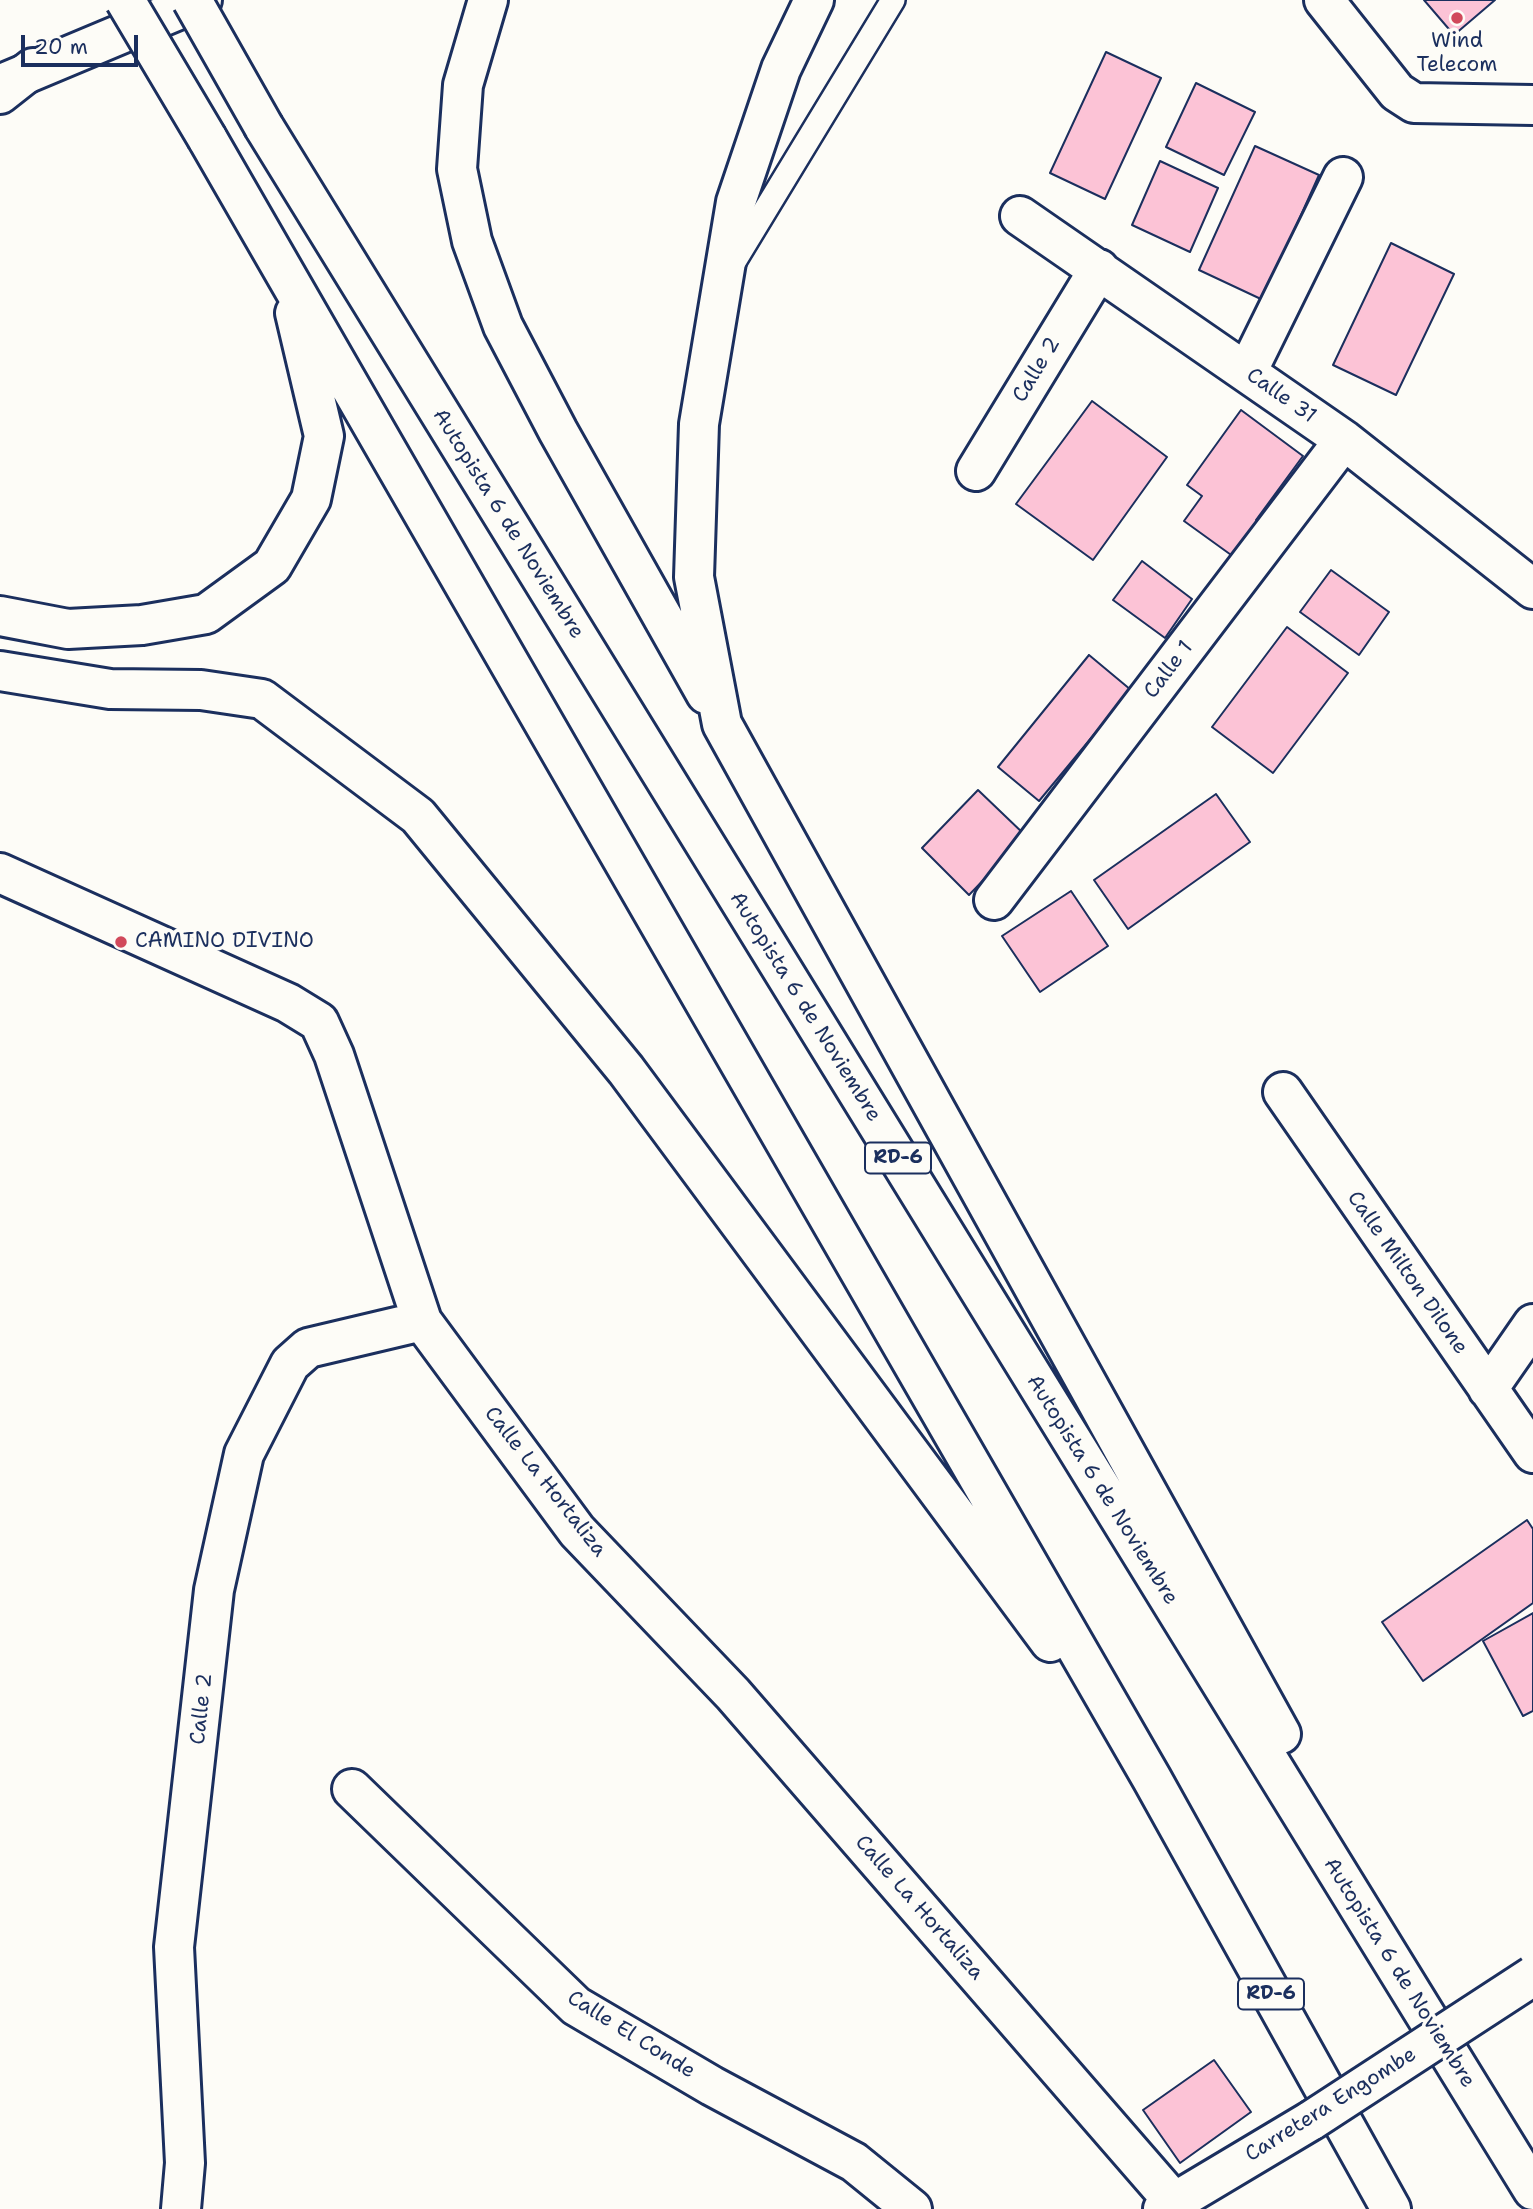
<!DOCTYPE html>
<style>
body{margin:0}
#map{position:relative;width:1533px;height:2209px;overflow:hidden;background:#fdfcf7;font-family:"Shantell Sans",sans-serif}
canvas{display:block}
.scale{position:absolute;left:21px;top:35px;width:117px;height:32px;box-sizing:border-box;border:4px solid #1b2f5e;border-top:0;padding-left:9px;font-size:21px;line-height:24px;white-space:nowrap;color:#1b2f5e;-webkit-text-stroke:5px #fdfcf7;paint-order:stroke}
</style>
<div id="map">
<canvas width="1533" height="2209"></canvas>
<div class="scale">20 m</div>
</div>
<script>
const context = document.querySelector('canvas').getContext('2d');
context.lineJoin = 'round';
function fillPath(path, color) { context.fillStyle = color; context.fill(path, 'evenodd'); }
const toPath = rows => new Path2D(rows.map(r => 'M' + r).join(''));
function strokePath(path, color, width, dash) { context.strokeStyle = color; context.lineWidth = width; context.lineCap = dash ? 'butt' : 'round'; context.setLineDash(dash || []); context.stroke(path); }
function write(font, color, halo, rows, align = 'center') {
  context.font = font + ' "Shantell Sans",sans-serif'; context.lineWidth = 7; context.setLineDash([]); context.textBaseline = 'middle'; context.strokeStyle = halo; context.fillStyle = color; for (const [text, x, y, turn = 0] of rows) {
    context.save(); context.translate(x, y); context.rotate((+turn || 0) * Math.PI / 180); context.textAlign = isNaN(turn) ? turn : align; if (halo) context.strokeText(text, 0, 0); context.fillText(text, 0, 0); context.restore();
  }
}
const building = toPath([
 [1424,0,1495,0,1454,35,1424,0],
 [1106,52,1161,78,1105,199,1050,173,1106,52],
 [1196,83,1255,112,1224,175,1166,147,1196,83],
 [1255,146,1319,175,1263,300,1199,270,1255,146],
 [1160,161,1218,188,1190,252,1132,225,1160,161],
 [1391,243,1454,274,1396,395,1333,365,1391,243],
 [1092,401,1167,457,1093,560,1016,504,1092,401],
 [1241,410,1303,456,1256,520,1270,530,1245,565,1184,521,1202,496,1187,485,1241,410],
 [1142,561,1192,599,1165,638,1113,600,1142,561],
 [1331,570,1389,612,1359,655,1300,612,1331,570],
 [1287,627,1348,673,1273,773,1212,727,1287,627],
 [1089,655,1131,690,1039,801,998,767,1089,655],
 [978,790,1026,836,969,895,922,848,978,790],
 [1216,794,1250,842,1128,929,1094,880,1216,794],
 [1071,891,1108,946,1040,992,1002,936,1071,891],
 [1527,1520,1533,1529,1533,1603,1423,1681,1382,1622,1527,1520],
 [1533,1613,1533,1711,1523,1716,1483,1641,1533,1613],
 [1214,2060,1251,2112,1180,2163,1143,2110,1214,2060]
]);
fillPath(building, '#fcc3d6');
strokePath(building, '#1b2f5e', 2);
const service = toPath([
 [735,260,893,0]
]);
const minor = toPath([
 [1324,0,1397,92,1414,103,1533,105],
 [1020,216,1344,440,1533,589],
 [1247,372,1343,177],
 [976,471,1099,269],
 [0,873,288,1003,319,1022,334,1055,422,1321,577,1531,733,1694,1174,2202],
 [994,900,1344,440],
 [1283,1092,1533,1453],
 [1488,1389,1533,1324],
 [352,1789,576,2006,712,2086,854,2162,912,2209],
 [181,2209,185,2163,174,1947,214,1590,244,1454,290,1364,308,1348,422,1321]
]);
const tertiary = toPath([
 [1163,2209,1312,2120]
]);
const primary = toPath([
 [4,83,202,0]
]);
const motorway = toPath([
 [488,0,463,85,457,169,472,241,503,326,558,431,706,694],
 [814,0,781,69,736,202,699,424,694,577,722,724,1281,1734],
 [0,94,33,68],
 [264,127,1533,2190],
 [207,138,1152,1779,1391,2209],
 [0,616,68,629,142,625,206,614,272,566,311,499,324,436,295,313],
 [0,671,110,689,201,690,262,699,418,816,626,1070,1050,1642]
]);
strokePath(service, '#1b2f5e', 28);
strokePath(minor, '#1b2f5e', 44);
strokePath(tertiary, '#1b2f5e', 44);
strokePath(primary, '#1b2f5e', 44);
strokePath(motorway, '#1b2f5e', 44);
strokePath(service, '#fdfcf7', 23);
strokePath(minor, '#fdfcf7', 38);
strokePath(tertiary, '#fdfcf7', 38);
strokePath(primary, '#fdfcf7', 38);
strokePath(motorway, '#fdfcf7', 38);
const tertiaryBridge = toPath([
 [1312,2120,1533,1976]
]);
const motorwayBridge = toPath([
 [125,0,207,138],
 [192,0,264,127]
]);
strokePath(tertiaryBridge, '#1b2f5e', 44, []);
strokePath(motorwayBridge, '#1b2f5e', 44, []);
strokePath(tertiaryBridge, '#fdfcf7', 38);
strokePath(motorwayBridge, '#fdfcf7', 38);
for (const [x, y, r, color] of [
 [1457,18,7,"#d1495b"],
 [121,942,7,"#d1495b"]
]) { const dot = new Path2D(); dot.arc(x, y, r, 0, 2 * Math.PI); context.fillStyle = color; context.fill(dot); strokePath(dot, '#fdfcf7', 2.5); }
for (const [x, y, w] of [
 [898,1158,66],
 [1271,1994,66]
]) { const box = new Path2D(); box.roundRect(x - w / 2, y - 15.5, w, 31, 5); context.fillStyle = '#fdfcf7'; context.fill(box); strokePath(box, '#1b2f5e', 2); }
write('bold 19px', '#1b2f5e', null, [
 ["RD-6",898,1158],
 ["RD-6",1271,1994]
]);
write('21px', '#1b2f5e', '#fdfcf7', [
 ["Wind",1457,42],
 ["Telecom",1457,66],
 ["CAMINO DIVINO",135,942,"left"]
]);
write('21px', '#1b2f5e', '#fdfcf7', [
 ["Calle 2",1037,370,-59],
 ["Calle 31",1281,396,35],
 ["Autopista 6 de Noviembre",508,524,58],
 ["Calle 1",1169,670,-53],
 ["Autopista 6 de Noviembre",805,1007,58],
 ["Calle Milton Dilone",1407,1273,55],
 ["Calle La Hortaliza",545,1482,52],
 ["Autopista 6 de Noviembre",1102,1490,58],
 ["Calle 2",202,1709,-84],
 ["Calle La Hortaliza",919,1908,49],
 ["Autopista 6 de Noviembre",1399,1973,58],
 ["Calle El Conde",631,2035,32],
 ["Carretera Engombe",1331,2105,-32]
]);
</script>
